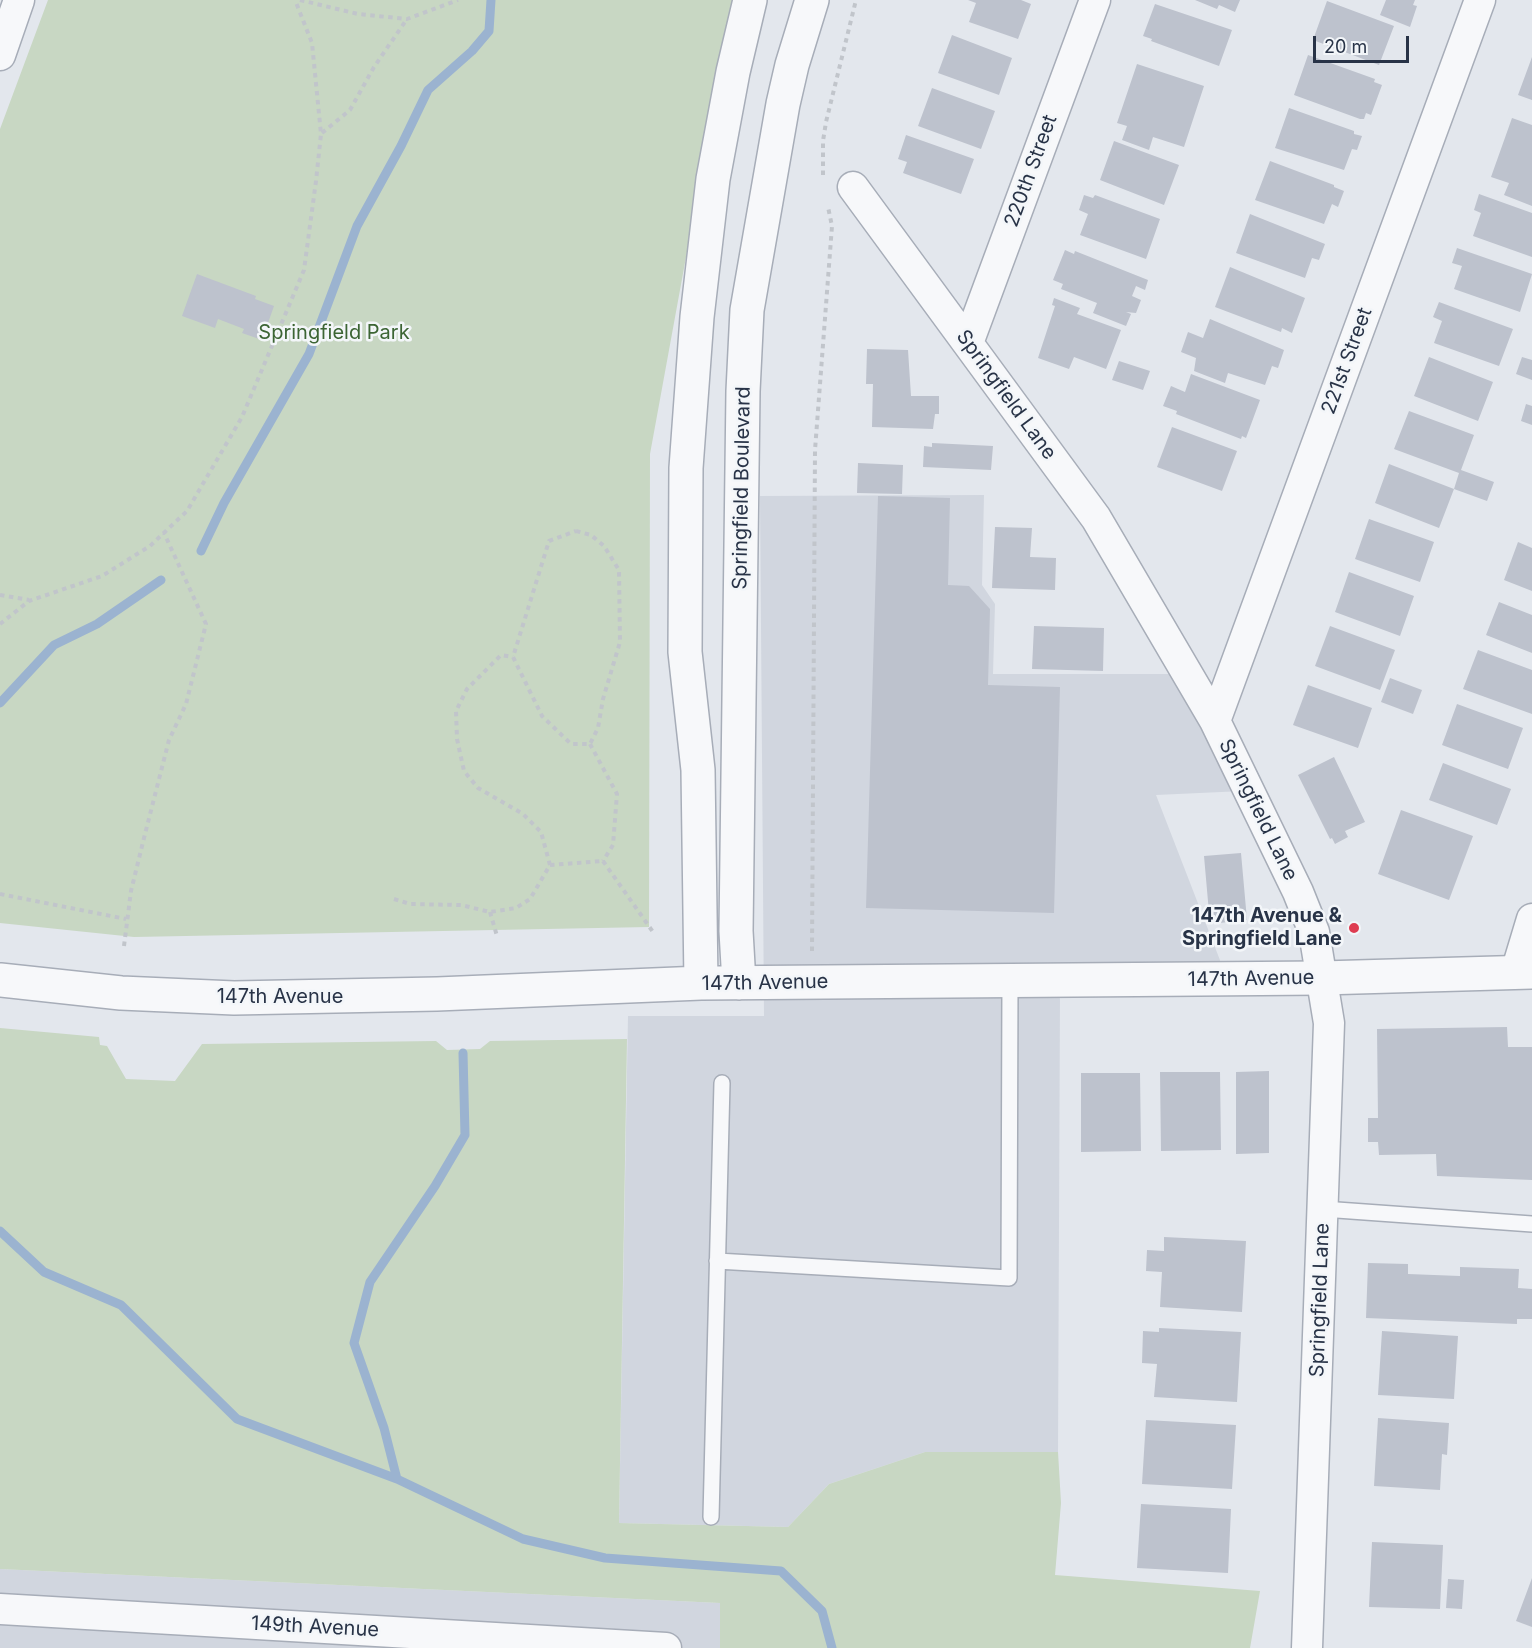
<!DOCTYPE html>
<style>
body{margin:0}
#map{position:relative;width:1532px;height:1648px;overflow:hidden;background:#e3e7ed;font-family:Inter,sans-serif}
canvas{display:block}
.scale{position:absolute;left:1313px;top:36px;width:96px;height:27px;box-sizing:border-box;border:3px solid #283347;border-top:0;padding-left:8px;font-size:18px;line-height:21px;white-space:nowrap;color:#283347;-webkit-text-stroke:4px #f3f6f9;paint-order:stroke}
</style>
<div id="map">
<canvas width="1532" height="1648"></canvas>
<div class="scale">20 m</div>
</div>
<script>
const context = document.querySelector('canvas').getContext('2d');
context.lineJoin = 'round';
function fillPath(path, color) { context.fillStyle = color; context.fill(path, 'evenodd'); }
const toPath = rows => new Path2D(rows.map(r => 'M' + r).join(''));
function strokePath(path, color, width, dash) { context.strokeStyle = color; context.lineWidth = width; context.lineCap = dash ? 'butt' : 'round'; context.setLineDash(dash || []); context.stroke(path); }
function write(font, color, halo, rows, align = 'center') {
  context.font = font + ' Inter,sans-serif'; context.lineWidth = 5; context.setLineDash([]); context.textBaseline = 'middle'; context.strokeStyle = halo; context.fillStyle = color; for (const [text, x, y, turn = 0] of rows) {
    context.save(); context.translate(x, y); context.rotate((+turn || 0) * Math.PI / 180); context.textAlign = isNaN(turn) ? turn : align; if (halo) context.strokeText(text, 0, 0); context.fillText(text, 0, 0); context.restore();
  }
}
fillPath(toPath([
 [984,495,982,585,995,604,993,674,1181,674,1243,791,1156,795,1230,986,1060,992,1058,1452,925,1452,829,1484,788,1527,619,1523,628,1016,764,1016,760,496],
 [0,1569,720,1603,720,1648,0,1648]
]), '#d1d6df');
fillPath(toPath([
 [48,0,733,0,650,454,649,927,134,937,0,923,0,129],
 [0,1028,99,1037,100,1045,107,1046,126,1079,175,1081,202,1044,436,1041,447,1050,480,1049,490,1041,627,1039,619,1523,788,1527,829,1484,925,1452,1058,1452,1061,1503,1055,1575,1260,1591,1250,1648,720,1648,720,1603,0,1569]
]), '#c8d7c3');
strokePath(toPath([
 [201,551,224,503,309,354,357,226,401,146,428,90,472,51,489,31,491,0],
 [0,703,54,645,97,624,161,580],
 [0,1231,44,1272,121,1305,237,1419,397,1479,523,1539,605,1558,781,1571,822,1611,832,1648],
 [397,1479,384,1428,354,1343,370,1282,435,1186,465,1135,463,1053]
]), '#9bb3d0', 9);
fillPath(toPath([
 [968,0,1021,0,1031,4,1018,39,969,22,976,3],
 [1195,0,1240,0,1235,12,1219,5,1217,9],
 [1386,0,1415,0,1413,5,1417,6,1410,27,1380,15],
 [1327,1,1394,26,1379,65,1313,40],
 [1155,4,1232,30,1219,66,1151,41,1152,39,1143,36],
 [952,35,1012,58,999,95,938,73],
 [1308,55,1375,79,1374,82,1382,85,1371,115,1366,113,1364,119,1360,119,1294,95],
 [1532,57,1532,100,1518,95],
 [1137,64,1204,86,1184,147,1153,137,1149,150,1122,140,1127,126,1117,123],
 [932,88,995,111,981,149,918,126],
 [1289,108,1354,131,1354,134,1362,136,1357,150,1352,149,1344,170,1275,148],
 [1512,118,1532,125,1532,206,1504,195,1509,183,1491,177],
 [906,135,974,159,961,194,903,173,907,162,898,159],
 [1114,141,1179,165,1164,205,1100,180],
 [1270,161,1334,185,1334,187,1344,191,1338,207,1332,204,1324,224,1255,200],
 [1479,194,1532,213,1532,257,1473,236,1481,213,1474,210],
 [1084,195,1093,198,1095,195,1160,219,1146,259,1080,235,1088,214,1079,210],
 [1250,214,1325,244,1319,260,1312,258,1305,278,1236,253],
 [1457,248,1532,274,1520,312,1454,289,1462,266,1452,263],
 [1065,250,1074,254,1075,251,1148,280,1145,290,1136,286,1132,296,1141,300,1136,313,1126,312,1131,314,1126,326,1093,313,1097,303,1061,289,1063,284,1053,280],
 [1230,267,1305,298,1292,333,1282,328,1281,332,1215,307],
 [197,274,256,296,255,299,274,306,262,340,242,333,244,329,218,319,215,328,182,316],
 [1054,298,1080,308,1077,314,1121,330,1106,369,1074,357,1069,369,1038,358,1055,306,1052,305],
 [1439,302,1513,329,1499,366,1434,343,1442,321,1433,317],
 [1210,319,1284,350,1278,368,1272,366,1265,385,1228,373,1225,383,1194,371,1196,358,1181,352,1188,332,1203,338],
 [867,349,908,350,911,396,939,396,939,414,935,414,933,429,872,427,873,384,866,384],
 [1429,357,1493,382,1478,421,1414,396],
 [1522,357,1532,360,1532,380,1516,374],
 [1119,361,1150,371,1143,390,1112,380],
 [1191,374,1260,400,1246,438,1242,436,1241,439,1176,414,1177,411,1163,406,1171,386,1185,392],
 [1526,404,1532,406,1532,425,1521,421],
 [1409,411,1474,435,1461,470,1494,482,1487,501,1454,489,1459,473,1394,449],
 [1172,427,1237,451,1222,491,1157,467],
 [932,443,993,446,991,470,923,467,924,446,932,447],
 [858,463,903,465,902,494,857,493],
 [1389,464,1454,489,1439,528,1375,503],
 [878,496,950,498,948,585,969,586,990,609,988,685,1060,687,1054,913,866,908],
 [1369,519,1434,542,1420,582,1355,559],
 [995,527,1032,528,1030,557,1056,558,1055,590,992,588],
 [1518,542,1532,548,1532,591,1504,580],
 [1349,572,1414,596,1400,636,1335,612],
 [1499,602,1532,615,1532,653,1486,635],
 [1034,626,1104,628,1103,671,1032,669],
 [1330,626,1395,650,1380,690,1315,666],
 [1478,650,1532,670,1532,714,1463,689],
 [1390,678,1422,690,1413,714,1381,702],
 [1308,685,1372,708,1358,748,1293,725],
 [1457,704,1523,728,1508,769,1442,745],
 [1334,757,1365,822,1345,831,1348,837,1335,844,1332,838,1330,839,1298,775],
 [1443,763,1511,789,1497,825,1429,800],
 [1401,810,1473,836,1449,900,1378,874],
 [1241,853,1247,920,1210,924,1204,856],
 [1507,1027,1508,1047,1532,1047,1532,1180,1437,1176,1436,1154,1379,1155,1378,1142,1368,1142,1368,1118,1378,1118,1377,1029],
 [1269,1071,1269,1153,1236,1154,1236,1072],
 [1160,1072,1220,1072,1221,1150,1161,1151],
 [1081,1073,1140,1073,1141,1151,1081,1152],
 [1164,1237,1246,1241,1242,1312,1160,1307,1162,1272,1146,1271,1147,1250,1164,1251],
 [1368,1263,1408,1264,1408,1274,1460,1276,1460,1267,1519,1269,1518,1288,1532,1289,1532,1319,1517,1319,1517,1324,1366,1318],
 [1159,1328,1241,1332,1237,1402,1154,1397,1157,1364,1142,1363,1143,1331,1159,1332],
 [1382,1331,1458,1336,1454,1399,1378,1395],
 [1378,1418,1449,1423,1447,1455,1442,1454,1440,1490,1374,1486],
 [1146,1420,1236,1425,1232,1489,1142,1484],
 [1141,1504,1231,1509,1228,1573,1137,1568],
 [1372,1542,1443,1545,1440,1609,1369,1607],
 [1532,1578,1532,1627,1516,1621],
 [1448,1579,1464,1580,1462,1609,1446,1608]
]), '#bdc2cd');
const service = toPath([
 [1323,1209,1532,1224],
 [717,1261,1009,1278,1010,981],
 [711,1517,722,1083]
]);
const minor = toPath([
 [0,55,19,0],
 [853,187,1096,518,1215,721,1298,892,1314,932,1329,1023,1307,1648],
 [968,343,1095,0],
 [1215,721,1480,0],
 [1516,972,1532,919],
 [0,1609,666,1648]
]);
const tertiary = toPath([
 [0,980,121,993,234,998,437,994,701,983,1322,978,1532,972],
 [701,983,698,770,685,652,686,468,697,317,713,179,733,72,750,0],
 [739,983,736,931,743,391,747,310,783,104,792,65,812,0]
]);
strokePath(service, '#a7adb8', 18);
strokePath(minor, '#a7adb8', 33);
strokePath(tertiary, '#a7adb8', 36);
strokePath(toPath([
 [300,0,358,14,407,19,458,0],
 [322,133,350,110,374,67,407,19],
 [823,175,823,141,826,122,856,0],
 [576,531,591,535,604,546,619,570,620,642,603,699,598,728,590,744,571,744,542,716,513,657,549,541,576,531],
 [0,595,29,600],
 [0,624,29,601,102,576,150,546,187,511,242,417,304,270,316,181,321,134,312,43,295,0],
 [590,744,617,794,613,845,603,861],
 [603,861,653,932],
 [550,865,603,861],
 [0,894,126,919],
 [394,899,410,904,461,905,490,912,516,908,530,899,550,865,541,832,523,814,478,788,464,771,457,739,456,711,467,689,501,655,513,657],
 [490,912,497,936],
 [124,946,131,891,144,838,169,740,186,704,206,624,164,533],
 [812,951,815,450,832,226,828,207]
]), '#c1c5cb', 4, [4.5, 4.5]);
strokePath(service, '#f7f8fa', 15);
strokePath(minor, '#f7f8fa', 30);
strokePath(tertiary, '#f7f8fa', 33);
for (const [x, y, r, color] of [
 [1354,928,6,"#de3c51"]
]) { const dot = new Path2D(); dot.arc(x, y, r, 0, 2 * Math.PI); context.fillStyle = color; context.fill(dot); strokePath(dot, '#f3f6f9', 2); }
write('20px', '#283347', '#f3f6f9', [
 ["220th Street",1031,171,-70],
 ["221st Street",1347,361,-70],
 ["Springfield Lane",1006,395,54],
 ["Springfield Boulevard",742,488,-89],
 ["Springfield Lane",1258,810,64],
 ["147th Avenue",1251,979,-1],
 ["147th Avenue",765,983,-1],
 ["147th Avenue",280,997],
 ["Springfield Lane",1320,1300,-88],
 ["149th Avenue",315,1627,3]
]);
write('20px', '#3c6534', '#f3f6f9', [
 ["Springfield Park",334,333]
]);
write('bold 20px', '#283347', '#f3f6f9', [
 ["147th Avenue &",1342,916],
 ["Springfield Lane",1342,939]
], 'right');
</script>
